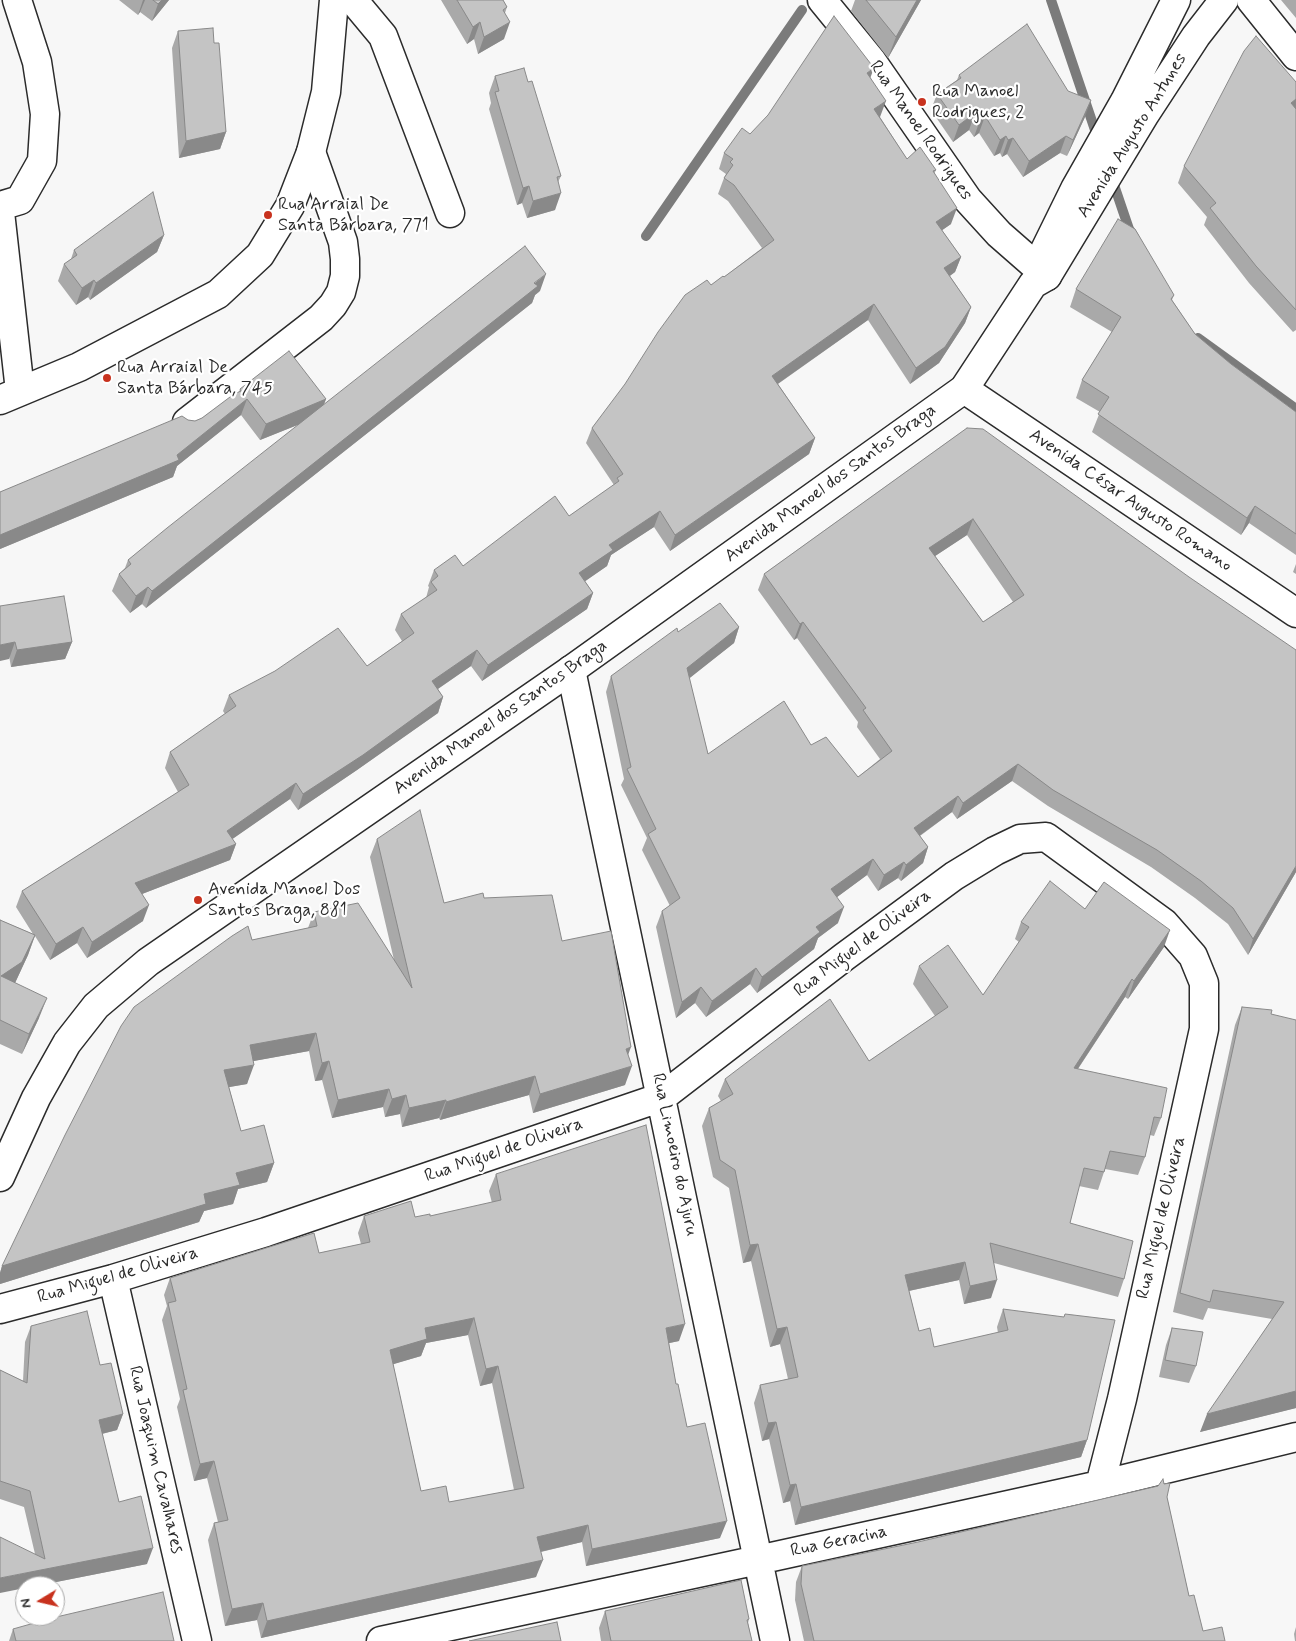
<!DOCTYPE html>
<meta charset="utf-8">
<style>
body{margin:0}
#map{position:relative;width:1296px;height:1641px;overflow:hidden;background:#f7f7f7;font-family:Mynerve,sans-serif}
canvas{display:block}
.north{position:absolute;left:15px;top:1576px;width:50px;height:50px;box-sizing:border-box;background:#fff;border:1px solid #aaa;border-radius:50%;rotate:261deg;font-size:14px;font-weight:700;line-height:20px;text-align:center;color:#2b2b2b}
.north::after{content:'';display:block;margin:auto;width:18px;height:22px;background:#c8321e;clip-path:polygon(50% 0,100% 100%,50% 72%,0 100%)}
</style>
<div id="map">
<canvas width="1296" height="1641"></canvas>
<div class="north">N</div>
</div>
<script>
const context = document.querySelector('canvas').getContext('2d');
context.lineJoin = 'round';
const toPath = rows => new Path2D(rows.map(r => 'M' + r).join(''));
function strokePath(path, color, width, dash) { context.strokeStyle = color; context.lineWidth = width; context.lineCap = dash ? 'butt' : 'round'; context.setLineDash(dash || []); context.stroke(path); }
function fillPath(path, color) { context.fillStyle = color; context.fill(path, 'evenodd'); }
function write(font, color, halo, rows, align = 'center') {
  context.font = font + ' Mynerve,sans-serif'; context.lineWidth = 4.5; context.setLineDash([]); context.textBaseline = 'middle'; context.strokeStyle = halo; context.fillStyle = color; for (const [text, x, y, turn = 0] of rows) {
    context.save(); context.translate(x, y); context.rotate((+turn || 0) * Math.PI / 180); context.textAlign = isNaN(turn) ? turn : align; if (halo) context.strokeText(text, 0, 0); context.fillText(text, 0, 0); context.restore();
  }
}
strokePath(toPath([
 [1051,0,1098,139],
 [1111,176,1129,229,1134,237],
 [646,236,802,10],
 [1198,338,1296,409]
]), '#7b7b7b', 10);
const street = toPath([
 [353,0,383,36,450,213],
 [822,0,871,60,968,200,999,234,1047,276],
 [1251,0,1296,56],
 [0,206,20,200,42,161,45,114,37,62,17,0],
 [0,212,20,391],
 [964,389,1296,613],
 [187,422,321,318,333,305,341,292,345,276,345,259,343,242,311,152],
 [571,670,775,1641],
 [113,1279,197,1641],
 [0,1309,113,1279,266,1232,662,1097,844,957,954,876,995,851,1020,839,1046,837,1164,923,1193,956,1204,983,1204,1029,1122,1399,1100,1485],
 [381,1641,758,1560,1100,1485,1296,1437]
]);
const secondary = toPath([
 [1045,250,1075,189,1125,101,1176,0],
 [0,400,79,367,218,294,260,255,290,206,311,152,326,92,334,0],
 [0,1177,36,1098,67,1043,96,1006,148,962,571,670,964,389,1033,284,1047,276,1145,114,1196,36,1224,0]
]);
strokePath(street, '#2b2b2b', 31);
strokePath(secondary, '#2b2b2b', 31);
strokePath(street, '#fff', 28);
strokePath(secondary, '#fff', 28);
fillPath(toPath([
 [119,0,169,0,152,21,140,12,138,15],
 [441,0,503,0,507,7,505,13,504,39,478,54,474,39,467,44],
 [855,0,921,0,888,58,851,11],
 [1281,0,1296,0,1296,18],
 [178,31,214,43,226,132,220,149,179,158,172,48],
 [959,75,1085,117,1067,156,1060,153,1023,177,1007,154,1002,157,1000,153,994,156,979,133,974,137,969,130,953,142,931,110,937,94,957,80],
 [495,76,528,82,561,176,558,182,555,210,527,218,522,203,517,205,489,109,491,103,489,93],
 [871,78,880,117,907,159,936,170,934,174,951,224,942,230,961,257,955,272,950,276,971,307,965,323,939,363,910,384,868,320,778,384,815,438,809,454,670,551,654,527,611,555,607,566,585,581,593,593,587,609,482,681,471,666,438,689,443,697,438,713,357,770,298,810,290,799,232,839,236,844,230,860,142,894,143,921,87,958,77,943,50,960,35,936,28,955,15,983,39,1018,22,1054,0,1044,0,920,33,934,16,907,22,891,178,792,165,768,170,752,225,714,223,711,229,695,367,666,402,641,395,630,401,614,426,598,429,587,428,586,434,570,463,566,569,516,614,485,586,443,592,428,711,285,724,277,762,248,728,201,718,194,724,178,726,174,719,169,724,153,750,134],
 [1296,82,1296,330,1293,332,1249,283,1204,225,1207,217,1178,183,1184,166],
 [164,235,157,252,90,300,88,297,76,305,58,281,64,264,71,259,74,250],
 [1076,289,1174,295,1172,300,1195,334,1231,364,1296,412,1296,555,1249,523,1241,535,1092,432,1100,412,1076,398,1082,380,1112,332,1070,307],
 [540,291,535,295,532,303,146,608,142,604,130,613,112,591,119,574,125,568,128,560,300,424,260,440,241,415,177,466,173,477,0,549,0,492,188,420,195,421,202,418,239,392,240,389,326,399,323,405],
 [967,428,1296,872,1248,955,1228,924,1195,898,1151,867,1048,806,1012,781,957,819,952,812,920,836,928,847,923,863,901,881,898,878,878,891,867,875,837,897,838,923,818,938,814,949,757,993,750,984,706,1017,695,1003,676,1018,656,927,662,911,670,906,642,850,647,838,621,785,624,779,606,692,611,676,678,632,739,627,734,643,689,678,708,754,811,745,858,777,880,759,857,727,858,722,797,638,794,640,758,590,764,574],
 [967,535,1013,602,983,622,935,556],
 [1296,564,1296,574,1293,572],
 [0,606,72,642,65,659,11,667],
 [377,839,444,903,484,898,562,941,628,1055,625,1085,533,1113,529,1095,440,1120,439,1118,402,1127,400,1114,385,1117,383,1107,332,1118,322,1080,315,1081,309,1051,253,1061,247,1084,229,1087,241,1131,274,1163,267,1182,238,1189,233,1204,204,1211,199,1222,0,1284,0,1273,2,1266,252,940,308,928,314,912,394,960,370,857],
 [1085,909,1164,947,1128,999,1125,997,1078,1069,1161,1118,1154,1136,1150,1135,1145,1157,1138,1175,1105,1169,1098,1190,1079,1186,1070,1223,1124,1279,1118,1297,994,1263,991,1298,964,1304,959,1280,909,1291,919,1331,934,1347,998,1333,997,1327,1003,1309,1087,1440,1081,1457,795,1525,790,1501,783,1503,769,1439,762,1441,754,1403,760,1385,788,1379,780,1344,770,1347,751,1261,743,1263,729,1188,713,1177,702,1126,709,1108,721,1101,718,1096,725,1079,869,1061,935,1016,913,984,919,966,983,995,1019,942,1015,939,1021,922],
 [1242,1007,1271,1014,1296,1408,1200,1432,1272,1319,1208,1308,1203,1320,1173,1312,1235,1025],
 [496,1174,679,1341,669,1343,676,1384,687,1427,720,1538,586,1566,582,1542,541,1552,536,1577,261,1638,257,1620,225,1626,208,1540,214,1523,218,1522,207,1478,194,1481,177,1407,180,1399,162,1320,167,1306,164,1295,170,1278,319,1253,361,1244,358,1233,364,1216,415,1217,430,1216,492,1203,489,1191],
 [468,1335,480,1386,492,1383,514,1490,449,1502,421,1491,393,1364,421,1356,426,1343],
 [31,1326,100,1365,123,1414,117,1430,102,1434,119,1502,147,1564,36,1586,25,1586,35,1554,24,1507,0,1499,0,1370,23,1381,25,1342],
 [1172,1328,1196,1366,1189,1383,1159,1377,1166,1345],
 [1167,1497,1189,1596,1203,1631,1225,1641,804,1641,795,1600,796,1582,802,1566],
 [605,1611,749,1619,748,1623,752,1641,601,1641,599,1628],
 [1296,1627,1296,1641,1295,1641,1294,1634],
 [13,1629,174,1641,9,1641]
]), '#a9a9a9');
fillPath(toPath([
 [143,0,145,0,140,12,138,15],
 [162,0,169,0,152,21,158,4],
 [917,0,921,0,888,58,896,37],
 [480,22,474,39,467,44,473,27],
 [510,22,504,39,478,54,484,37],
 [874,68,868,84,867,73],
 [1296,99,1296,111,1291,103],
 [1091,100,1085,117,1067,156,1073,140],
 [886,101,880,117,869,125,874,109],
 [975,113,969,130,953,142,959,125],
 [985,116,979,133,974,137,980,120],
 [226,132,220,149,179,158,186,141],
 [1006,136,1000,153,994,156,1000,140],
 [1066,136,1060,153,1023,177,1029,161],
 [1013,138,1007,154,1002,157,1008,140],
 [529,186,522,203,517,205,523,188],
 [561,193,555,210,527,218,533,201],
 [957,208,951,224,931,238,936,222],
 [164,235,157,252,90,300,96,283],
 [961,257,955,272,938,284,944,268],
 [546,274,540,291,535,295,532,303,146,608,152,591],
 [94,280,88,297,76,305,82,288],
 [874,304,868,320,766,392,772,376],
 [971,307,965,323,939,363,910,384,916,368],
 [247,399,241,415,177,466,173,477,0,549,0,535,177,455],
 [326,399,320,416,260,440,266,424],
 [815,438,809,454,670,551,675,535],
 [1255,506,1249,523,1241,535,1247,518],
 [660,511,654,527,611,555,607,566,574,589,579,573,609,545],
 [973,519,967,535,923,564,929,548],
 [148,587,142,604,130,613,136,596],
 [593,593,587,609,482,681,488,665],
 [803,622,797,638,794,640,800,624],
 [739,627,734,643,681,685,687,668],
 [15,642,9,659,0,661,0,645],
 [72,642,65,659,11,667,17,650],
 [477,650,471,666,426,697,432,681],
 [443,697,438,713,357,770,298,810,303,794],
 [1018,764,1012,781,957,819,963,803],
 [296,783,290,799,221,847,227,831],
 [958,796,952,812,908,844,914,828],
 [236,844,230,860,129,899,135,883],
 [928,847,923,863,901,881,906,865],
 [873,859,867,875,825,906,831,889],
 [904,862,898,878,878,891,884,875],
 [1296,866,1296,872,1248,955,1253,939],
 [149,905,143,921,87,958,92,942],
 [844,907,838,923,818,938,814,949,757,993,762,977,816,927],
 [83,927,77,943,50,960,56,944],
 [1170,930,1164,947,1128,999,1134,981],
 [35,935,28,955,15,983,1,976],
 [756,968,750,984,706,1017,712,1001],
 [1132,979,1125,997,1067,1085,1074,1068],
 [701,987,695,1003,676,1018,682,1002],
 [47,998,39,1018,22,1054,29,1034],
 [316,1033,309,1051,243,1063,250,1045],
 [631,1047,624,1066,626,1049],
 [329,1061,322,1080,315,1081,322,1063],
 [254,1065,247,1084,218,1089,224,1070],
 [632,1066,625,1085,533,1113,540,1094],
 [535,1076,529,1095,440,1120,446,1102],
 [389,1089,383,1107,332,1118,338,1100],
 [406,1095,400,1114,385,1117,392,1099],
 [446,1100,439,1118,402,1127,409,1108],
 [274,1163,267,1182,238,1189,233,1204,204,1211,199,1222,0,1284,0,1273,2,1266,204,1194,236,1173],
 [758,1244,751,1261,743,1263,750,1245],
 [965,1262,959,1280,899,1293,905,1275],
 [997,1280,991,1298,964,1304,970,1286],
 [474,1318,468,1335,426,1343,421,1356,384,1367,390,1350,425,1328],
 [685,1324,679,1341,660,1345,666,1328],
 [787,1327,780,1344,770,1347,777,1329],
 [498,1366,492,1383,480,1386,486,1369],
 [1296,1391,1296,1408,1200,1432,1207,1414],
 [123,1414,117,1430,93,1436,99,1420],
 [776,1422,769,1439,762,1441,768,1423],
 [1087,1440,1081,1457,795,1525,801,1507],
 [214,1461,207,1478,194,1481,200,1464],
 [796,1484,790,1501,783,1503,790,1485],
 [727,1521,720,1538,586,1566,592,1549],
 [588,1525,582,1542,531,1554,537,1537],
 [153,1548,147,1564,36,1586,25,1586,25,1588,0,1593,0,1578],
 [543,1560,536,1577,261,1638,267,1621],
 [263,1603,257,1620,225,1626,232,1609]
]), '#898989');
const building = toPath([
 [153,0,162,0,158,4,153,0],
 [457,0,503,0,507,7,503,10,510,22,484,37,480,22,473,27,457,0],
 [866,0,917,0,896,37,866,0],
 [834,16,874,68,867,73,886,101,874,109,907,159,920,147,936,170,933,171,957,208,936,222,961,257,944,268,971,307,945,347,916,368,874,304,772,376,815,438,675,535,660,511,609,545,613,550,579,573,593,593,488,665,477,650,432,681,443,697,363,755,303,794,296,783,227,831,236,844,135,883,149,905,92,942,83,927,56,944,22,891,189,785,170,752,236,706,229,695,275,671,338,628,367,666,414,633,401,614,437,590,431,582,438,576,434,570,455,555,463,566,555,496,569,516,619,481,617,478,623,474,592,428,625,384,658,332,685,295,707,280,711,285,723,276,724,277,774,240,734,185,724,178,733,165,730,162,733,159,724,153,742,128,750,134,768,115,834,16],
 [1027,24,1068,91,1091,100,1073,140,1066,136,1029,161,1013,138,1008,140,1006,136,1000,140,985,116,980,120,975,113,959,125,937,94,961,78,959,75,1027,24],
 [213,28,214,43,219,43,226,132,186,141,178,31,213,28],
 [1256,36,1296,82,1296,99,1291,103,1296,109,1296,310,1256,266,1210,208,1216,203,1184,166,1244,51,1256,36],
 [524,68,528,82,532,81,561,176,557,177,561,193,533,201,529,186,523,188,495,92,499,91,495,76,524,68],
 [153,192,164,235,96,283,94,280,82,288,64,264,77,255,74,250,153,192],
 [1118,219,1135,229,1174,295,1171,299,1195,334,1231,364,1296,412,1296,534,1255,506,1247,518,1098,414,1109,397,1082,380,1121,317,1076,289,1118,219],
 [525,246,546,274,534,283,538,286,152,591,148,587,136,596,119,574,131,564,128,560,167,528,525,246],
 [289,351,326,399,266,424,247,399,177,455,179,460,0,535,0,492,182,416,188,420,195,421,202,418,234,394,241,391,240,389,289,351],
 [967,428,983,429,1189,577,1296,650,1296,866,1253,939,1233,908,1201,881,1157,850,1053,790,1018,764,963,803,958,796,914,828,928,847,906,865,904,862,884,875,873,859,831,889,844,907,816,927,820,932,762,977,756,968,712,1001,701,987,682,1002,662,911,680,898,648,834,656,829,627,769,631,767,611,676,677,628,678,632,720,603,739,627,687,668,708,754,784,701,811,745,826,737,858,777,892,751,863,710,866,708,803,622,800,624,764,574,967,428],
 [973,519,1024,595,983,622,929,548,973,519],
 [64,596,72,642,17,650,15,642,0,645,0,606,64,596],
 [420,810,444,903,483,893,484,898,552,895,562,941,611,931,631,1047,626,1049,632,1066,540,1094,535,1076,446,1102,446,1100,409,1108,406,1095,392,1099,389,1089,338,1100,329,1061,322,1063,316,1033,250,1045,254,1065,224,1070,241,1131,264,1125,274,1163,236,1173,240,1185,204,1194,206,1204,2,1266,65,1135,121,1026,134,1007,232,936,248,926,252,940,317,926,314,912,358,903,412,988,377,839,420,810],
 [1050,881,1085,909,1104,882,1170,930,1134,981,1132,979,1074,1068,1167,1088,1161,1118,1154,1117,1145,1157,1110,1151,1104,1172,1084,1168,1070,1223,1133,1241,1124,1279,990,1243,997,1280,970,1286,965,1262,905,1275,919,1331,930,1328,934,1347,1008,1330,1003,1309,1064,1317,1065,1314,1115,1320,1087,1440,801,1507,796,1484,790,1485,776,1422,768,1423,760,1385,798,1377,787,1327,777,1329,758,1244,750,1245,735,1170,720,1160,709,1108,733,1094,725,1079,830,999,869,1061,948,1007,919,966,948,945,983,995,1029,927,1021,922,1050,881],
 [0,920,35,935,22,962,1,976,47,998,29,1034,0,1020,0,920],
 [1242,1007,1272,1010,1271,1014,1296,1020,1296,1391,1207,1414,1284,1302,1213,1290,1210,1302,1180,1293,1242,1007],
 [646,1125,685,1324,666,1328,676,1384,678,1384,687,1427,705,1423,727,1521,592,1549,588,1525,537,1537,543,1560,267,1621,263,1603,232,1609,214,1523,228,1520,214,1461,200,1464,183,1390,187,1389,168,1303,176,1301,170,1278,314,1233,319,1253,370,1242,364,1216,411,1201,415,1217,430,1214,430,1216,501,1200,496,1174,646,1125],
 [474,1318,486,1369,498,1366,524,1488,449,1502,446,1486,421,1491,390,1350,427,1339,425,1328,474,1318],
 [87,1311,100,1365,111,1363,123,1414,99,1420,119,1502,141,1496,153,1548,0,1578,0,1537,45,1559,30,1491,0,1481,0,1370,27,1383,31,1326,87,1311],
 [1172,1328,1203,1332,1196,1366,1165,1360,1172,1328],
 [1163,1479,1164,1484,1170,1483,1167,1497,1189,1596,1194,1595,1203,1631,1222,1627,1225,1641,814,1641,801,1584,802,1566,918,1542,1158,1486,1163,1479],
 [741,1580,749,1619,747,1620,752,1641,611,1641,605,1611,741,1580],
 [163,1592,174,1641,16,1641,13,1629,52,1618,163,1592],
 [557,1622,561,1641,469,1641,557,1622]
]);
fillPath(building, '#c4c4c4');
strokePath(building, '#898989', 1);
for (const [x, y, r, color] of [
 [922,102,5,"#c8321e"],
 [268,215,5,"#c8321e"],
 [107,378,5,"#c8321e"],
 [198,900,5,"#c8321e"]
]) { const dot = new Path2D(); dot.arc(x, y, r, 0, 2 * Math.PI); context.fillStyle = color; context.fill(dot); strokePath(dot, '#fff', 2); }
write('18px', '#2b2b2b', '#fff', [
 ["Rua Manoel",932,92],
 ["Rodrigues, 2",932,113],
 ["Rua Arraial De",278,205],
 ["Santa Bárbara, 771",278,226],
 ["Rua Arraial De",117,368],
 ["Santa Bárbara, 745",117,389],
 ["Avenida Manoel Dos",208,890],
 ["Santos Braga, 881",208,911]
], 'left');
write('18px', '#2b2b2b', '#fff', [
 ["Rua Manoel Rodrigues",920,131,55],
 ["Avenida Augusto Antunes",1133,136,-58],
 ["Avenida Manoel dos Santos Braga",831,484,-36],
 ["Avenida César Augusto Romano",1130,501,34],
 ["Avenida Manoel dos Santos Braga",501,718,-35],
 ["Rua Miguel de Oliveira",863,944,-37],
 ["Rua Miguel de Oliveira",504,1151,-19],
 ["Rua Limoeiro do Ajuru",674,1155,78],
 ["Rua Miguel de Oliveira",1162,1218,-77],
 ["Rua Miguel de Oliveira",118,1276,-16],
 ["Rua Joaquim Cavalhares",155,1460,77],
 ["Rua Geracina",839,1542,-12]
]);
</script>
